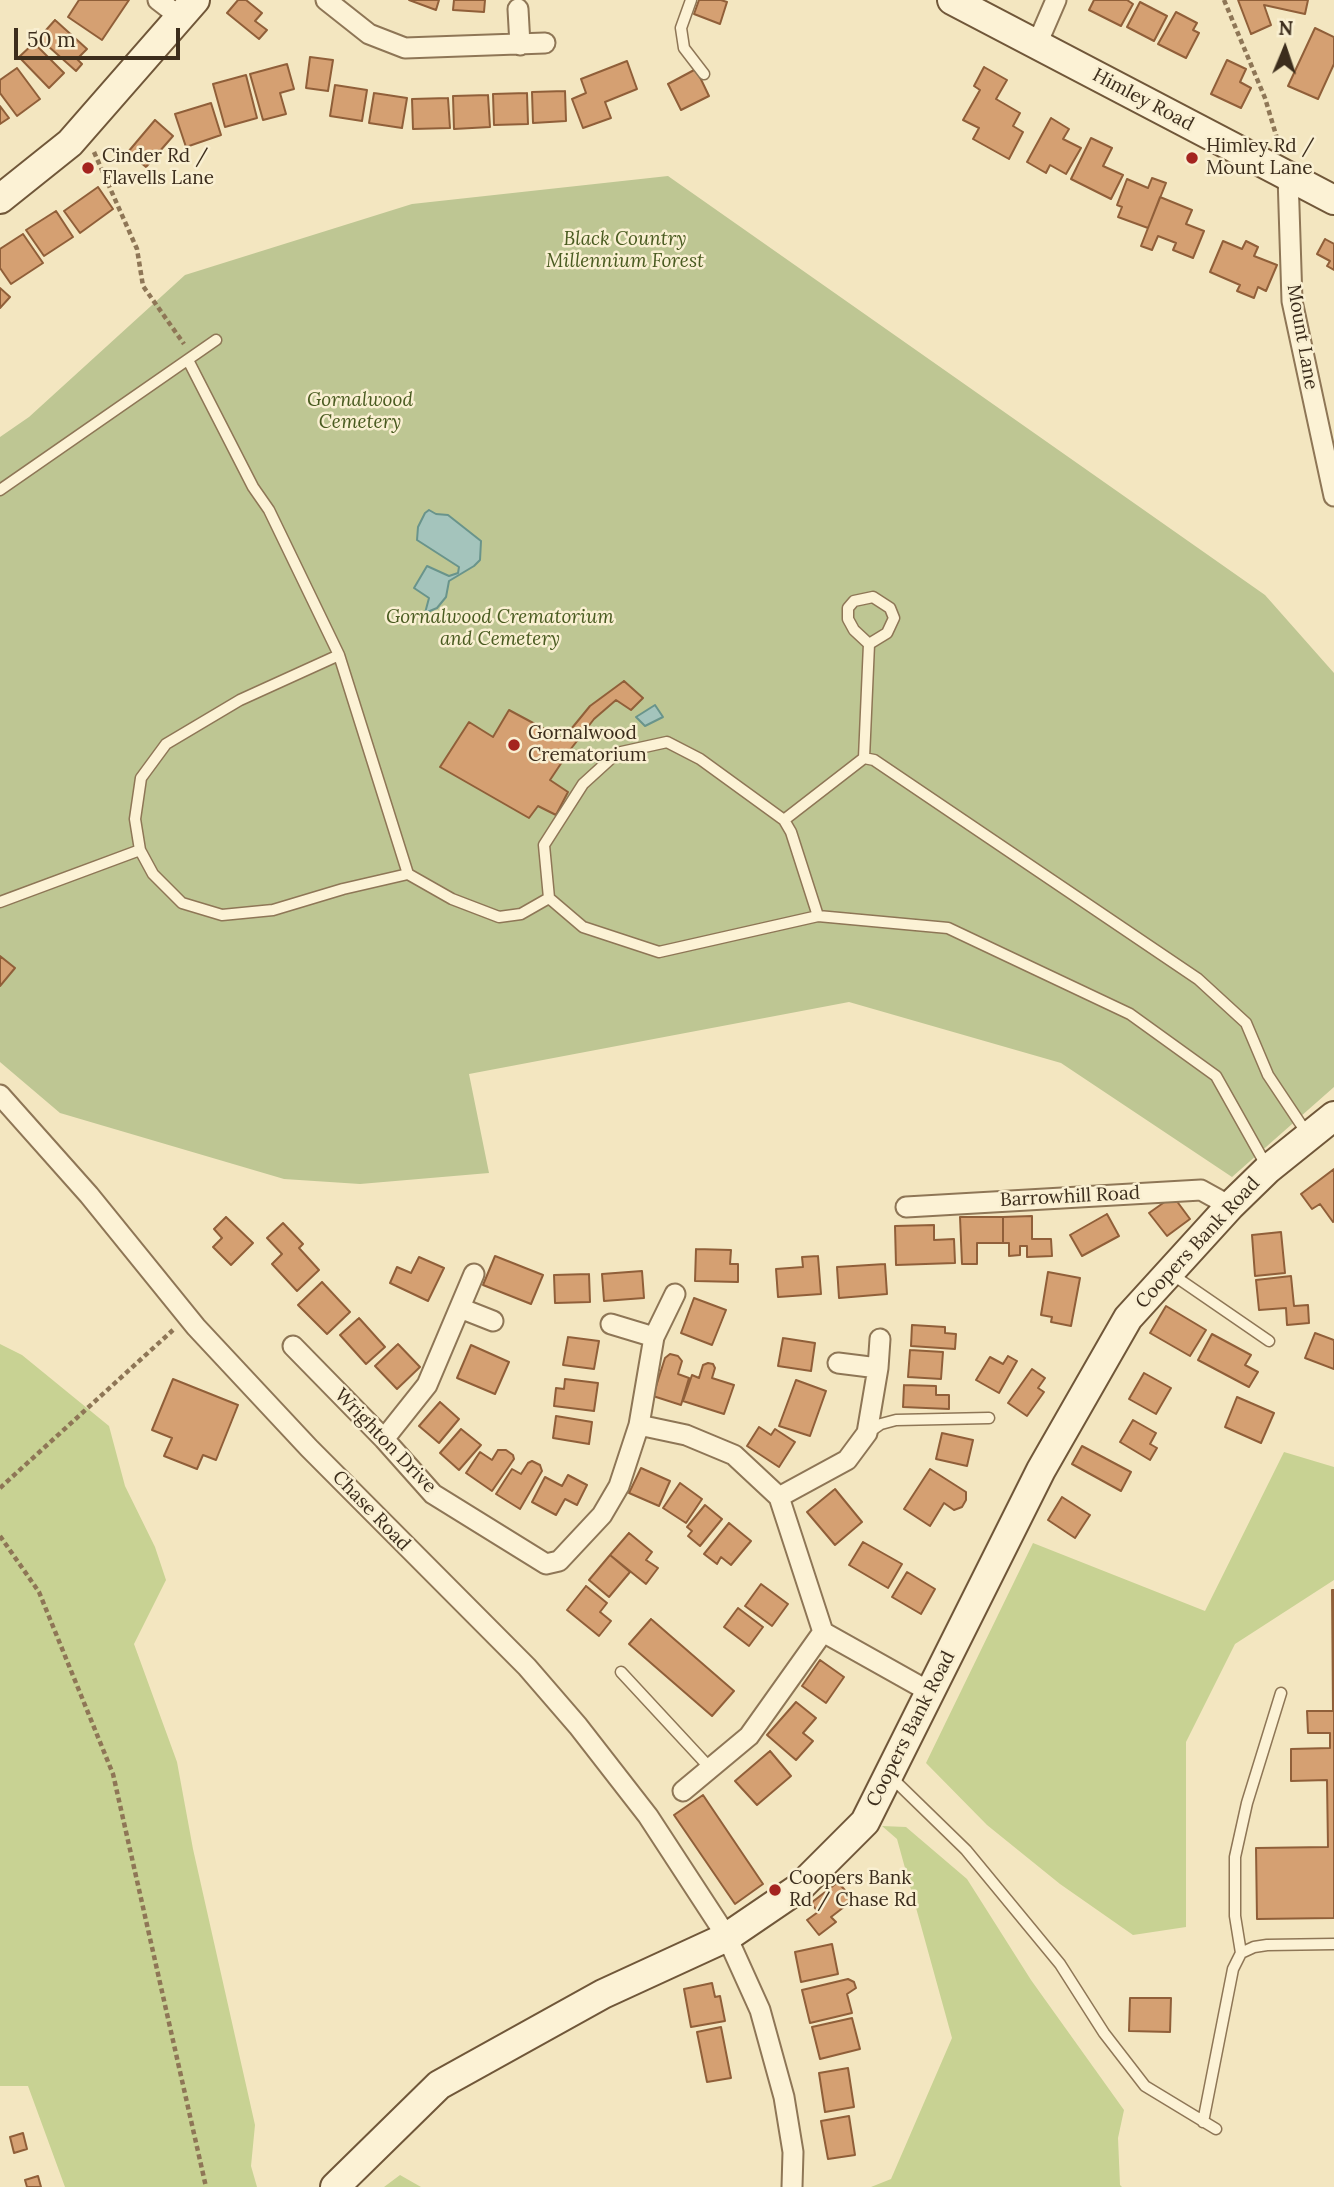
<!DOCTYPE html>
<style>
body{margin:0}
#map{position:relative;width:1334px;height:2187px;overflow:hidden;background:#f3e6c0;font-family:Lora,serif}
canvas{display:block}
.north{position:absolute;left:1250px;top:14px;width:70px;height:70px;-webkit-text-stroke:5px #f9efd1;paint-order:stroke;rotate:2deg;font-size:19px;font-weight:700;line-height:28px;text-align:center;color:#3c2d1c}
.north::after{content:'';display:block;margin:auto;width:24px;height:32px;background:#3c2d1c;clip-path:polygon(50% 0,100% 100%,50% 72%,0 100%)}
.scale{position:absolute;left:14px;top:28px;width:166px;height:32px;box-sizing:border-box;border:4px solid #3c2d1c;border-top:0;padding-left:9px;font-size:21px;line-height:24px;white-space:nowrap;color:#3c2d1c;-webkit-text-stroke:5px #f9efd1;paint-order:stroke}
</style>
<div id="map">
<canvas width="1334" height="2187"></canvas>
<div class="north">N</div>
<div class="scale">50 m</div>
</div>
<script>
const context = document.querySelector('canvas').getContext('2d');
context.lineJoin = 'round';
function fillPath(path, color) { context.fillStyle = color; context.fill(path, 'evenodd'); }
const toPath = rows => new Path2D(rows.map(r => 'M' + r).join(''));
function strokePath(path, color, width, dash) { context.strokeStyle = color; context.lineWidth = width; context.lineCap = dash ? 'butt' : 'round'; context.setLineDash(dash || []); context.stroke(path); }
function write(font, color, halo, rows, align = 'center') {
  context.font = font + ' Lora,serif'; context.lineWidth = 5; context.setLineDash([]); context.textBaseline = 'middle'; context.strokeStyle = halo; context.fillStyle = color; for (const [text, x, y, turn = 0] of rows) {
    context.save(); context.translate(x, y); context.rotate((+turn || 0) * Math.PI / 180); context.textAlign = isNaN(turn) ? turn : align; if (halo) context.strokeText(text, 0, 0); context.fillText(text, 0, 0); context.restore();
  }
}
fillPath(toPath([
 [0,1344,22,1355,109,1426,125,1486,155,1547,166,1580,134,1644,177,1762,193,1849,255,2125,251,2166,257,2187,65,2187,28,2086,0,2086],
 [1284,1452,1334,1467,1334,1580,1235,1644,1186,1742,1186,1927,1133,1935,1060,1884,987,1825,926,1763,1033,1543,1205,1611],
 [882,1826,906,1827,967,1879,1031,1980,1124,2110,1118,2138,1120,2185,1122,2187,871,2187,891,2179,952,2038,897,1839],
 [400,2175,421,2187,384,2187]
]), '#c8d293');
fillPath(toPath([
 [668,176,1265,595,1334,673,1334,1087,1232,1177,1061,1063,849,1002,469,1074,489,1173,360,1184,284,1179,60,1113,0,1062,0,437,29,417,185,275,412,204]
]), '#bec693');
const water = toPath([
 [429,510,436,514,448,515,481,541,480,560,474,566,449,581,446,597,437,608,425,613,429,598,414,588,427,566,449,576,458,573,459,567,417,540,418,527,425,513,429,510],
 [655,705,663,717,645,726,636,717,655,705]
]);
fillPath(water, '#a4c4bc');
strokePath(water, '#69948b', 2);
const building = toPath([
 [79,0,129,0,102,40,68,17,79,0],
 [238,0,246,0,262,13,255,21,267,30,259,39,227,13,238,0],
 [409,0,439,0,436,10,409,0],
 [454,0,485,0,484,12,453,10,454,0],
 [699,0,721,0,727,2,720,24,694,14,699,0],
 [1094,0,1127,0,1133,4,1121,26,1089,10,1094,0],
 [1238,0,1308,0,1305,14,1264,5,1271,25,1251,34,1238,0],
 [1140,2,1167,16,1154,41,1127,27,1140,2],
 [1176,12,1197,23,1193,30,1199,33,1186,58,1158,44,1176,12],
 [55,20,87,49,77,59,82,64,76,71,39,38,55,20],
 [1315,28,1334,37,1334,64,1318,99,1288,86,1315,28],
 [34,43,64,73,49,88,19,57,34,43],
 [310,57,333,60,328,91,306,88,310,57],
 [1227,60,1246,69,1240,82,1251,88,1241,108,1211,94,1227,60],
 [627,61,637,89,605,102,611,118,583,128,572,99,586,93,581,79,627,61],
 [287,64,294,89,280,93,286,114,263,120,250,74,287,64],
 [984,67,1007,80,996,99,1020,113,1013,126,1023,132,1009,159,973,139,979,128,963,120,980,90,974,86,984,67],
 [17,68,40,99,17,116,0,93,0,80,17,68],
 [696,69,709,96,681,110,668,84,696,69],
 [246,75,257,118,225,127,213,84,246,75],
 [335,85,367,90,362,121,330,116,335,85],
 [565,91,566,121,533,123,532,92,565,91],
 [374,93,407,98,402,128,369,123,374,93],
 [527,93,528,124,494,125,493,94,527,93],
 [488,95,490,127,454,129,453,96,488,95],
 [448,98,450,128,413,129,412,99,448,98],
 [211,103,221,135,186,147,175,114,211,103],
 [0,106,9,118,0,124,0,106],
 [1051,118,1069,129,1063,139,1081,148,1066,174,1050,165,1046,173,1027,162,1051,118],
 [155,120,173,136,146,167,128,152,155,120],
 [1091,138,1112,148,1103,166,1123,175,1111,199,1071,179,1091,138],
 [1152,178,1166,183,1148,228,1118,217,1122,207,1117,205,1127,179,1148,188,1152,178],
 [98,187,113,209,80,233,64,211,98,187],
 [1160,197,1192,210,1186,224,1204,231,1193,258,1173,250,1176,243,1158,236,1152,250,1141,246,1160,197],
 [56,211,73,237,44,256,26,230,56,211],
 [23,234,43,263,11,284,0,268,0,249,23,234],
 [1325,239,1334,244,1334,270,1327,266,1330,261,1317,254,1325,239],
 [1223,241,1242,249,1246,241,1258,247,1254,256,1277,265,1266,291,1258,287,1254,298,1237,291,1240,285,1210,272,1223,241],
 [0,288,10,297,0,308,0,288],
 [624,681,643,698,631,710,616,700,594,719,570,750,550,780,568,792,556,815,538,806,529,818,440,767,469,722,493,737,509,710,563,739,590,706,624,681],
 [0,956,15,968,0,986,0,956],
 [1334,1169,1334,1221,1333,1222,1320,1204,1312,1209,1301,1194,1334,1169],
 [1173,1196,1190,1219,1167,1236,1149,1213,1173,1196],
 [1107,1214,1119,1236,1082,1256,1070,1235,1107,1214],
 [1032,1216,1032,1239,1051,1239,1052,1256,1027,1257,1027,1246,1020,1246,1020,1255,1009,1256,1009,1243,1003,1243,1003,1217,1032,1216],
 [226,1217,253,1243,231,1265,213,1247,222,1238,214,1229,226,1217],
 [960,1217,1003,1217,1003,1243,977,1243,977,1264,962,1264,960,1217],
 [283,1223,303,1244,299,1248,319,1270,297,1291,272,1264,282,1254,267,1238,283,1223],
 [934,1225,934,1240,954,1239,955,1263,896,1265,895,1226,934,1225],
 [1281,1232,1285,1273,1255,1276,1252,1235,1281,1232],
 [696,1249,731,1250,730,1264,738,1264,738,1282,695,1281,696,1249],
 [495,1256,543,1275,531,1304,483,1285,495,1256],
 [818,1256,821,1294,778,1297,776,1269,803,1267,802,1257,818,1256],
 [419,1257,444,1268,428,1301,390,1283,397,1267,411,1273,419,1257],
 [885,1264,887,1294,839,1298,837,1267,885,1264],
 [642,1271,644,1298,604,1301,602,1274,642,1271],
 [1048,1272,1080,1278,1071,1326,1051,1322,1052,1317,1041,1315,1048,1272],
 [589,1274,590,1302,555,1303,554,1275,589,1274],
 [1291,1276,1294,1306,1308,1305,1309,1323,1287,1325,1286,1308,1259,1310,1256,1280,1291,1276],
 [322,1282,350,1312,327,1334,298,1305,322,1282],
 [694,1298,726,1310,712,1345,681,1333,694,1298],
 [1166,1306,1206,1330,1190,1356,1150,1333,1166,1306],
 [359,1318,385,1347,366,1364,340,1335,359,1318],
 [912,1325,945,1327,945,1333,956,1334,955,1349,911,1346,912,1325],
 [1315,1333,1334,1340,1334,1369,1305,1358,1315,1333],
 [1212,1334,1251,1355,1245,1365,1258,1372,1249,1387,1198,1360,1212,1334],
 [568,1337,599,1341,594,1369,563,1365,568,1337],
 [783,1338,815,1343,811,1371,778,1366,783,1338],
 [398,1344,420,1367,397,1389,375,1366,398,1344],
 [471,1345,509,1362,495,1394,457,1378,471,1345],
 [910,1350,943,1352,941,1379,908,1377,910,1350],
 [670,1354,678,1356,682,1361,678,1374,689,1378,681,1405,653,1396,665,1358,670,1354],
 [1008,1356,1017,1361,999,1393,976,1380,990,1357,1003,1364,1008,1356],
 [708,1363,713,1364,715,1368,712,1378,734,1385,724,1414,683,1401,692,1375,699,1378,703,1365,708,1363],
 [1032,1369,1045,1378,1038,1388,1044,1392,1027,1416,1008,1403,1032,1369],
 [1144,1373,1171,1388,1156,1414,1129,1399,1144,1373],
 [173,1379,238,1405,216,1460,203,1455,197,1469,164,1456,172,1438,152,1430,173,1379],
 [565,1379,598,1383,594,1411,554,1406,556,1388,564,1389,565,1379],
 [796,1380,826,1391,810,1436,779,1426,796,1380],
 [904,1385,936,1386,936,1395,949,1395,949,1409,903,1407,904,1385],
 [1237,1397,1274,1413,1261,1443,1225,1427,1237,1397],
 [440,1402,459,1419,439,1443,419,1426,440,1402],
 [556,1416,592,1422,589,1444,553,1438,556,1416],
 [1133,1420,1156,1433,1150,1444,1157,1448,1150,1460,1120,1442,1133,1420],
 [759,1427,771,1435,775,1429,795,1442,779,1467,747,1446,759,1427],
 [461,1429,481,1445,459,1470,440,1453,461,1429],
 [942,1433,973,1440,967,1466,936,1459,942,1433],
 [1082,1446,1131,1472,1121,1491,1072,1464,1082,1446],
 [498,1450,506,1450,513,1455,514,1459,492,1491,466,1473,480,1452,492,1460,498,1450],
 [532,1461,540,1465,542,1471,520,1509,496,1494,512,1469,521,1474,528,1463,532,1461],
 [641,1468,670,1481,659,1506,629,1493,641,1468],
 [930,1469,966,1492,966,1500,962,1507,954,1510,944,1503,930,1526,904,1509,930,1469],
 [568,1475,587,1485,577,1505,565,1499,556,1515,532,1502,545,1477,562,1486,568,1475],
 [680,1483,702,1499,686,1523,663,1508,680,1483],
 [835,1489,862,1522,835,1545,807,1512,835,1489],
 [1062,1497,1090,1515,1075,1538,1048,1520,1062,1497],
 [705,1505,722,1519,700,1546,688,1536,692,1531,687,1527,705,1505],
 [729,1523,751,1541,731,1565,721,1557,717,1564,704,1554,729,1523],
 [629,1533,652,1552,646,1560,658,1568,646,1584,610,1555,629,1533],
 [863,1542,902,1564,888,1588,849,1565,863,1542],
 [610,1555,630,1572,609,1597,589,1580,610,1555],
 [907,1572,935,1589,921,1614,892,1597,907,1572],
 [761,1584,788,1604,772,1626,745,1606,761,1584],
 [586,1586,607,1603,600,1612,611,1621,599,1636,567,1610,586,1586],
 [1332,1590,1334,1590,1334,1918,1257,1919,1256,1848,1328,1847,1327,1780,1291,1781,1291,1749,1330,1748,1330,1733,1308,1733,1307,1711,1333,1711,1332,1590],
 [738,1608,763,1627,749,1646,724,1627,738,1608],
 [651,1619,734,1691,712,1716,629,1644,651,1619],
 [820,1660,844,1677,826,1703,802,1686,820,1660],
 [796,1702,816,1718,803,1733,813,1741,796,1760,767,1735,796,1702],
 [770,1751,791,1776,757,1805,735,1781,770,1751],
 [703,1795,763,1884,735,1904,674,1815,703,1795],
 [838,1882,853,1900,831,1917,836,1922,819,1935,807,1920,818,1912,811,1903,838,1882],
 [832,1944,838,1974,801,1982,795,1952,832,1944],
 [848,1979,854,1982,856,1988,847,1994,852,2013,810,2023,802,1990,848,1979],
 [712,1983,715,1997,720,1996,725,2021,691,2027,684,1989,712,1983],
 [1130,1998,1171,1998,1170,2032,1129,2031,1130,1998],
 [852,2018,860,2049,820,2059,812,2027,852,2018],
 [721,2027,731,2078,707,2082,697,2032,721,2027],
 [848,2068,854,2107,825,2112,819,2073,848,2068],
 [849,2116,855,2155,828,2159,821,2121,849,2116],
 [23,2133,27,2149,14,2153,10,2137,23,2133],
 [38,2176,41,2187,27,2187,25,2180,38,2176]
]);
fillPath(building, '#d5a072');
strokePath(building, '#905f39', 2);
const lane = toPath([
 [691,0,681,28,684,48,704,74],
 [188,360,253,487,269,510,339,655],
 [0,490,216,340],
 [864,758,869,644,854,630,848,619,848,608,854,601,873,597,890,608,894,618,887,633,869,644],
 [784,820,864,758,874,760,1198,979,1246,1023,1268,1075,1308,1135],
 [408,874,339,655,240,700,166,744,141,778,135,819,140,850,153,874,182,903,222,915,273,910,343,889,408,874,452,899,499,917,521,914,549,898],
 [0,902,140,850],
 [818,916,791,832,784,820,700,759,667,742,617,753,583,784,544,845,549,898,583,927,659,952,818,916,948,928,1130,1014,1216,1076,1266,1165],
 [1173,1275,1269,1341],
 [868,1433,881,1424,896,1420,989,1418],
 [621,1672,710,1768],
 [891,1777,966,1850,1060,1964,1104,2033,1145,2086,1216,2129],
 [1241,1953,1235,1916,1235,1857,1247,1803,1281,1693],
 [1203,2122,1233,1969,1241,1953,1254,1947,1267,1945,1334,1944]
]);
const street = toPath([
 [158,0,180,17],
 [326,0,369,34,405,48,545,43],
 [518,9,520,45],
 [1037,44,1056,0],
 [1288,176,1292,301,1334,496],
 [0,1095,89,1195,196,1327,309,1448,527,1667,578,1726,648,1816,727,1937,760,2010,784,2097,793,2152,792,2187],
 [906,1207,1201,1190,1230,1206],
 [460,1308,493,1321],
 [611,1324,654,1337],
 [293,1346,384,1439,433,1494,546,1564,559,1561,602,1515,619,1486,639,1425,654,1337,675,1294],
 [838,1363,878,1368],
 [639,1425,686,1435,734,1455,779,1497,823,1632,930,1692],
 [384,1439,427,1385,474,1274],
 [779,1497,847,1460,867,1433,878,1368,880,1339],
 [683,1791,749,1736,823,1632]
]);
const secondary = toPath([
 [952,0,1334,200],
 [0,199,70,143,195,0],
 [335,2187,439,2085,603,1994,727,1937,799,1888,865,1822,1041,1470,1128,1318,1230,1206,1268,1169,1334,1116]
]);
strokePath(lane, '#8e7656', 13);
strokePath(street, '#8e7656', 23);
strokePath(secondary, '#705739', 32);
strokePath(toPath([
 [1224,0,1265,98,1279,145],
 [94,152,137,249,143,286,184,344],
 [0,1488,173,1330],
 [0,1536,39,1592,113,1774,206,2187]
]), '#8e7656', 4.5, [5, 3.5]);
strokePath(lane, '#fcf2d5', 10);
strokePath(street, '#fcf2d5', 19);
strokePath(secondary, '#fcf2d5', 28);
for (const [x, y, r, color] of [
 [1192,158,7,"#a4241f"],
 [88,168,7,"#a4241f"],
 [514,745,7,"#a4241f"],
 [775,1890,7,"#a4241f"]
]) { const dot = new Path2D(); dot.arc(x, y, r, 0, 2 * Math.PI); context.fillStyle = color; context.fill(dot); strokePath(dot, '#f9efd1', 2.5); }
write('19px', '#3c2d1c', '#f9efd1', [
 ["Himley Road",1143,100,28],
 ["Mount Lane",1302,337,80],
 ["Barrowhill Road",1070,1197,-3],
 ["Coopers Bank Road",1198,1243,-47],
 ["Wrighton Drive",385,1441,46],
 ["Chase Road",371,1511,46],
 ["Coopers Bank Road",911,1729,-63]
]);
write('19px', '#3c2d1c', '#f9efd1', [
 ["Himley Rd /",1206,147],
 ["Mount Lane",1206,169],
 ["Cinder Rd /",102,157],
 ["Flavells Lane",102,179],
 ["Gornalwood",528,734],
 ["Crematorium",528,756],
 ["Coopers Bank",789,1879],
 ["Rd / Chase Rd",789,1901]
], 'left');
write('italic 19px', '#495b20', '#f9efd1', [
 ["Black Country",625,240],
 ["Millennium Forest",625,262],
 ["Gornalwood",360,401],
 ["Cemetery",360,423],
 ["Gornalwood Crematorium",500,618],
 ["and Cemetery",500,640]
]);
</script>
